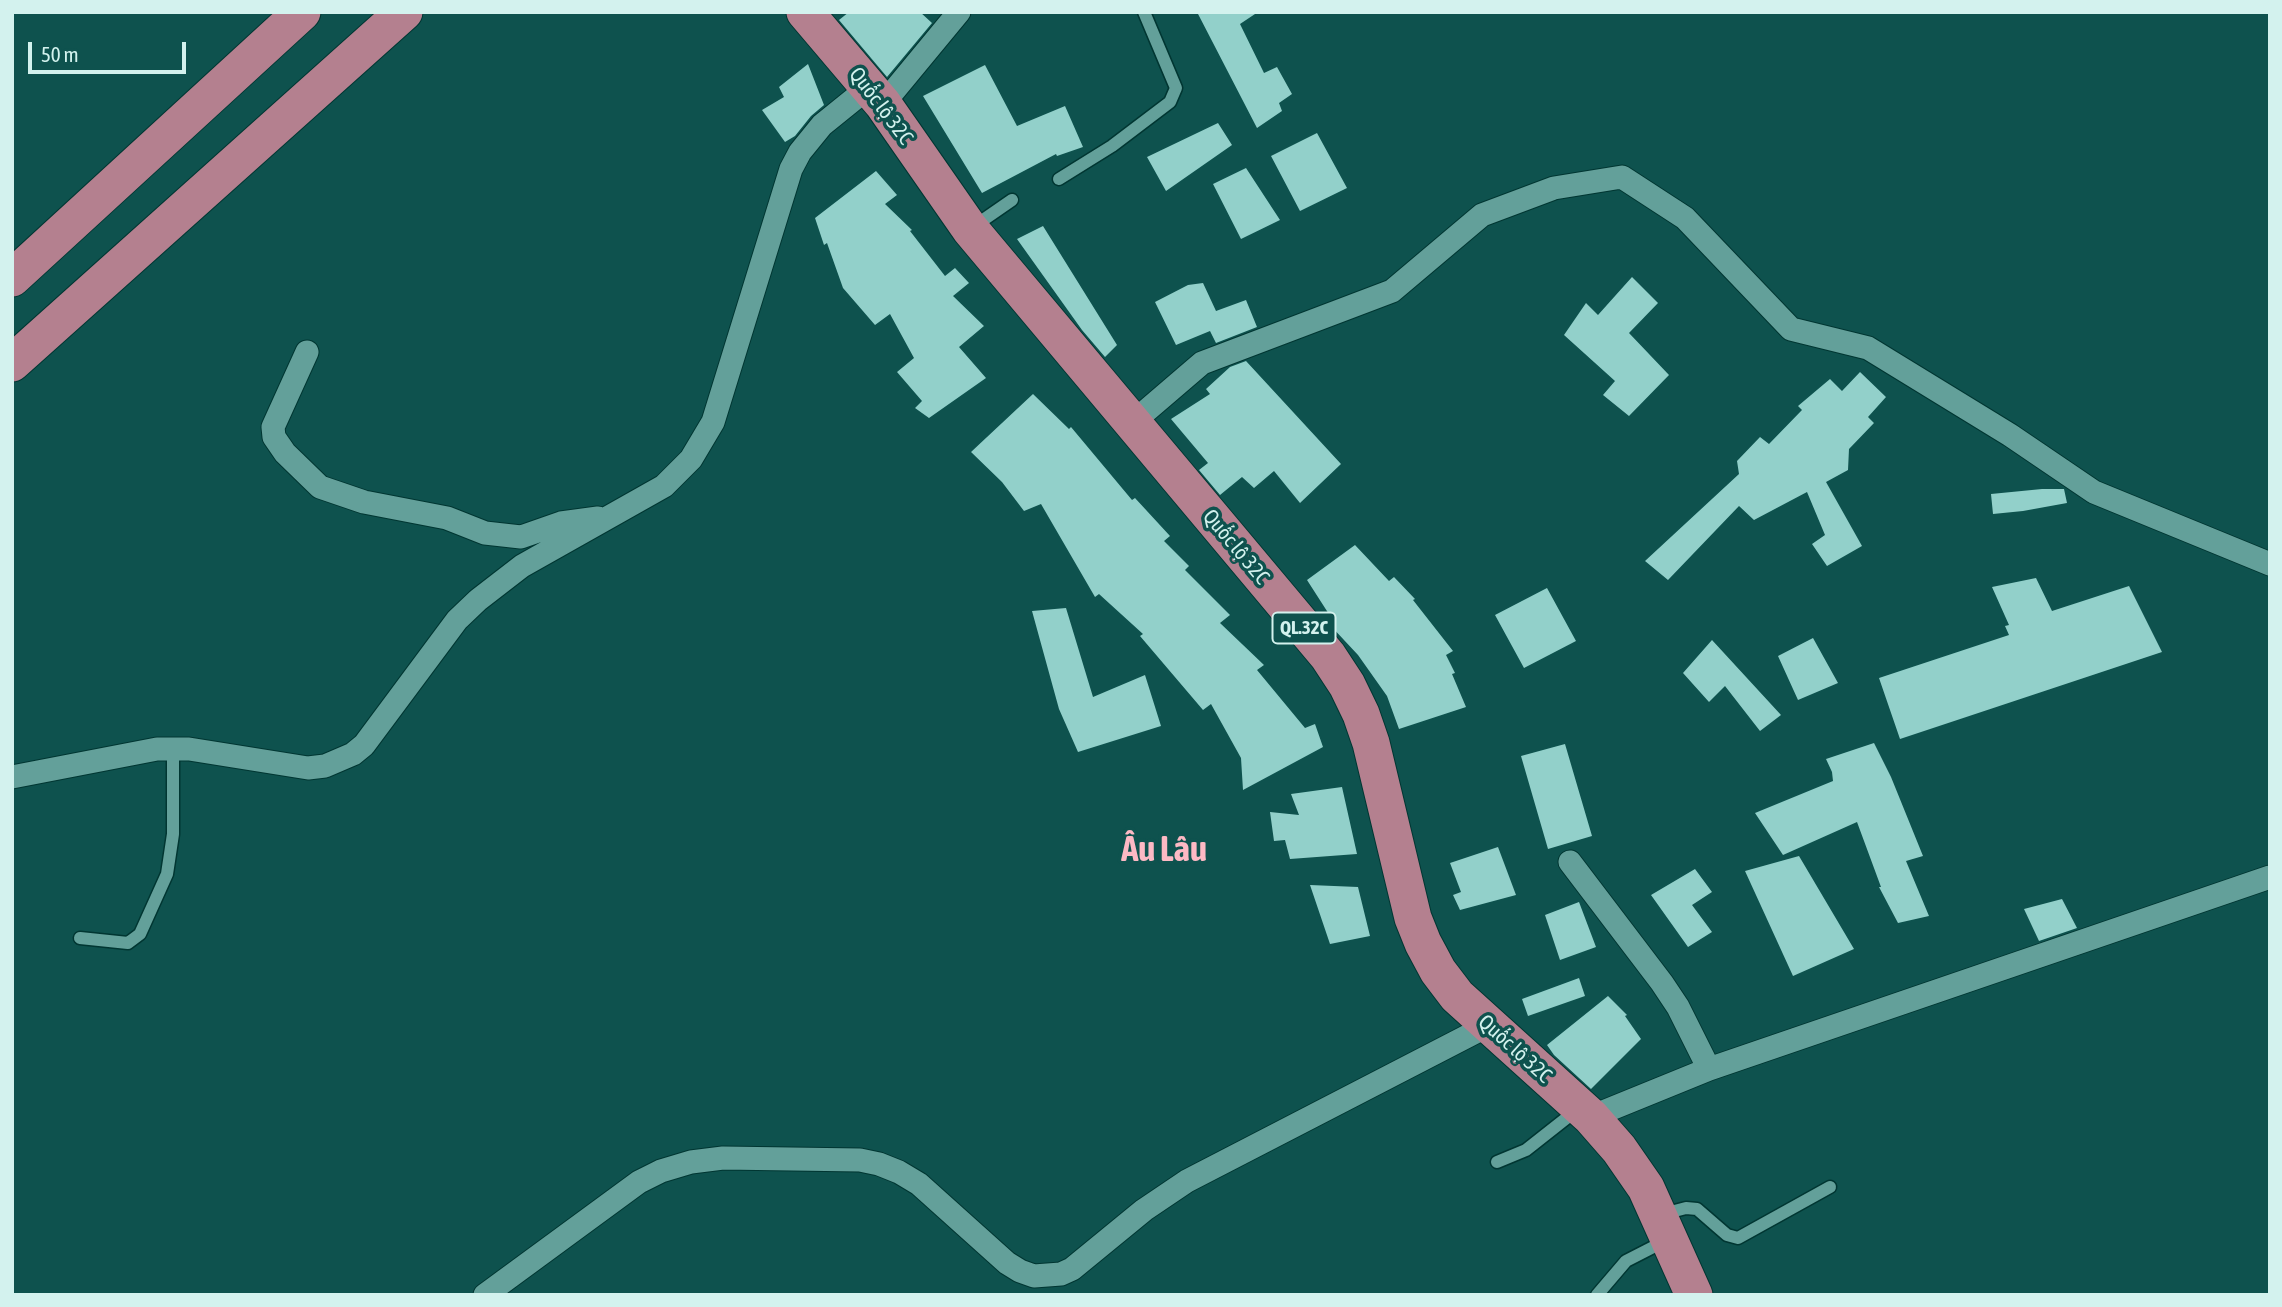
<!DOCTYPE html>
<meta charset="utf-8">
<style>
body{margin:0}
#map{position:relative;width:2282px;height:1307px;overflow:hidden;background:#0e524e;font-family:"Asap Condensed",sans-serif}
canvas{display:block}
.frame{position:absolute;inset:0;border:14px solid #d3f2ee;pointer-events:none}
.scale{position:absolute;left:28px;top:42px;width:158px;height:32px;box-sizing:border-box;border:4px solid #d3f2ee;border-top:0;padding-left:9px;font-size:21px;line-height:24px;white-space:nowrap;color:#d3f2ee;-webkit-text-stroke:5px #0e524e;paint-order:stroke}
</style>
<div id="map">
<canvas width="2282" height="1307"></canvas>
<div class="frame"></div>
<div class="scale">50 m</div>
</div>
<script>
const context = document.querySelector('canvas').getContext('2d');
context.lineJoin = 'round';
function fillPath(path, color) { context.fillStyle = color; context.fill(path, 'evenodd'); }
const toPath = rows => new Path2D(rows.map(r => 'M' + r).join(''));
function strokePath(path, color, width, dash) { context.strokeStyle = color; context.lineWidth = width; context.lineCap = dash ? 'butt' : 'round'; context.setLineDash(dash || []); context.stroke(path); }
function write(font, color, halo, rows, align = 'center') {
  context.font = font + ' "Asap Condensed",sans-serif'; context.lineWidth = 7; context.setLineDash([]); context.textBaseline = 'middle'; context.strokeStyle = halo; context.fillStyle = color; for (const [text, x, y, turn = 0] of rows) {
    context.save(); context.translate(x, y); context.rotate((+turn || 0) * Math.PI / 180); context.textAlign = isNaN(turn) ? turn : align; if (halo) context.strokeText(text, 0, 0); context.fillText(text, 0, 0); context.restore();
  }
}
fillPath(toPath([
 [849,12,920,12,932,23,887,77,839,20],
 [1197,12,1258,12,1240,24,1264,73,1277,67,1292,94,1279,103,1282,111,1257,128],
 [808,64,824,105,811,116,795,136,785,142,762,110,784,97,779,87],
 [985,65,1017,126,1065,106,1083,147,1057,156,1056,154,982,193,923,96],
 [1218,123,1232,145,1166,191,1147,157],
 [1317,133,1347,188,1300,211,1271,156],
 [1246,168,1280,220,1241,239,1213,184],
 [876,171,897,195,885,204,912,230,910,231,945,276,955,268,969,283,953,296,984,326,959,347,986,378,929,418,915,408,922,401,897,372,914,358,890,314,875,325,843,288,827,243,824,245,815,218],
 [1043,226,1117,345,1105,357,1082,330,1017,239],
 [1632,277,1658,303,1629,333,1669,375,1629,416,1603,395,1615,381,1564,335,1586,303,1598,315],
 [1203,283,1216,311,1246,300,1257,327,1216,343,1210,331,1176,345,1155,302,1188,285],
 [1246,361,1341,464,1300,503,1274,471,1254,488,1242,477,1220,495,1199,470,1208,463,1171,419,1210,394,1206,389,1230,367],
 [1860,372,1886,397,1868,417,1874,423,1849,449,1848,470,1826,482,1862,546,1827,566,1812,544,1825,535,1807,492,1754,520,1739,506,1668,580,1645,561,1739,474,1737,461,1760,437,1769,444,1802,410,1798,406,1830,379,1842,391],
 [1033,394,1069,429,1071,427,1132,500,1135,498,1170,536,1164,541,1189,566,1185,570,1230,615,1220,623,1264,665,1257,670,1305,728,1315,724,1323,747,1243,790,1241,758,1211,704,1203,710,1140,636,1143,634,1099,594,1095,597,1041,504,1024,511,1002,482,971,452],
 [2042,489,2064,489,2067,503,2023,511,1993,514,1991,494],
 [1355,545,1389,581,1394,577,1415,599,1413,600,1453,651,1446,655,1455,673,1452,674,1466,707,1399,729,1387,696,1358,655,1330,625,1334,622,1307,580],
 [2036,578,2052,611,2129,586,2162,652,1900,739,1879,678,2009,635,2005,626,2009,625,1992,587],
 [1547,588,1576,641,1524,668,1495,615],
 [1066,608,1093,697,1145,675,1161,726,1078,752,1059,709,1032,611],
 [1813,638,1838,683,1798,700,1778,656],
 [1712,640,1781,715,1760,731,1725,686,1709,702,1683,673],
 [1874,743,1891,777,1923,856,1906,861,1929,916,1898,923,1879,887,1881,887,1857,822,1783,855,1755,813,1833,781,1832,772,1826,759],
 [1565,744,1592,836,1548,849,1521,756],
 [1342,787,1357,854,1290,859,1285,840,1274,841,1270,812,1299,815,1291,794],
 [1498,847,1516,895,1460,910,1453,895,1461,892,1450,863],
 [1799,856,1854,949,1793,976,1745,871],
 [1695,869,1712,892,1692,905,1712,932,1688,947,1651,895],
 [1310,885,1358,887,1370,936,1330,944],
 [2062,899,2077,928,2039,941,2024,909],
 [1579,902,1596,947,1560,960,1545,915],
 [1579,978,1585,996,1528,1016,1522,999],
 [1608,996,1627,1015,1625,1016,1641,1039,1591,1089,1554,1055,1547,1045]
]), '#92d0ca');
const lane = toPath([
 [1059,179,1112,146,1170,102,1176,88,1144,12],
 [973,227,1012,200],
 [80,938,128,943,140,934,167,874,173,834,173,749],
 [1497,1162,1526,1150,1578,1109],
 [1663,1214,1686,1208,1697,1209,1727,1235,1738,1238,1830,1187],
 [1597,1295,1626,1261,1667,1240]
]);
const street = toPath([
 [883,104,959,12],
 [307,352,273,427,274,437,285,453,320,487,364,502,447,518,485,533,521,537,561,523,598,518],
 [1132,423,1202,363,1392,291,1482,215,1554,188,1622,177,1685,218,1791,329,1868,348,2010,435,2094,492,2270,564],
 [12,777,157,749,189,749,308,768,325,766,353,754,364,745,457,620,478,600,522,566,664,486,691,459,713,422,791,169,800,152,822,125,869,87],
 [1570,862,1662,983,1678,1007,1709,1069],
 [1591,1117,1709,1069,2270,877],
 [485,1295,639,1182,661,1171,691,1162,723,1158,860,1160,879,1164,899,1172,919,1184,1007,1263,1020,1271,1034,1276,1061,1274,1072,1269,1144,1210,1187,1181,1489,1025]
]);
const primary = toPath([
 [805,12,883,104,970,229,1328,656,1347,685,1361,714,1371,743,1413,918,1423,943,1438,971,1457,996,1591,1117,1619,1149,1646,1188,1694,1295],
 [12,278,302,12],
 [12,363,404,12]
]);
strokePath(lane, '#013632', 15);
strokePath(street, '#013632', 25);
strokePath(primary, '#013632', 39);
strokePath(lane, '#63a09a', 12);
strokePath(street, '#63a09a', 23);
strokePath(primary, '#b4808f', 37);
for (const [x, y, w] of [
 [1304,628,63]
]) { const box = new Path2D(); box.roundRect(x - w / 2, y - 15.5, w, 31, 5); context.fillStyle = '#0e524e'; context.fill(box); strokePath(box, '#d3f2ee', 2); }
write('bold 19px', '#d3f2ee', null, [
 ["QL.32C",1304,628]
]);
write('21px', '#d3f2ee', '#0e524e', [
 ["Quốc lộ 32C",881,106,53],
 ["Quốc lộ 32C",1236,547,50],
 ["Quốc lộ 32C",1515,1049,42]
]);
write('bold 35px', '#fdb9c4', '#0e524e', [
 ["Âu Lâu",1164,850]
]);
</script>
